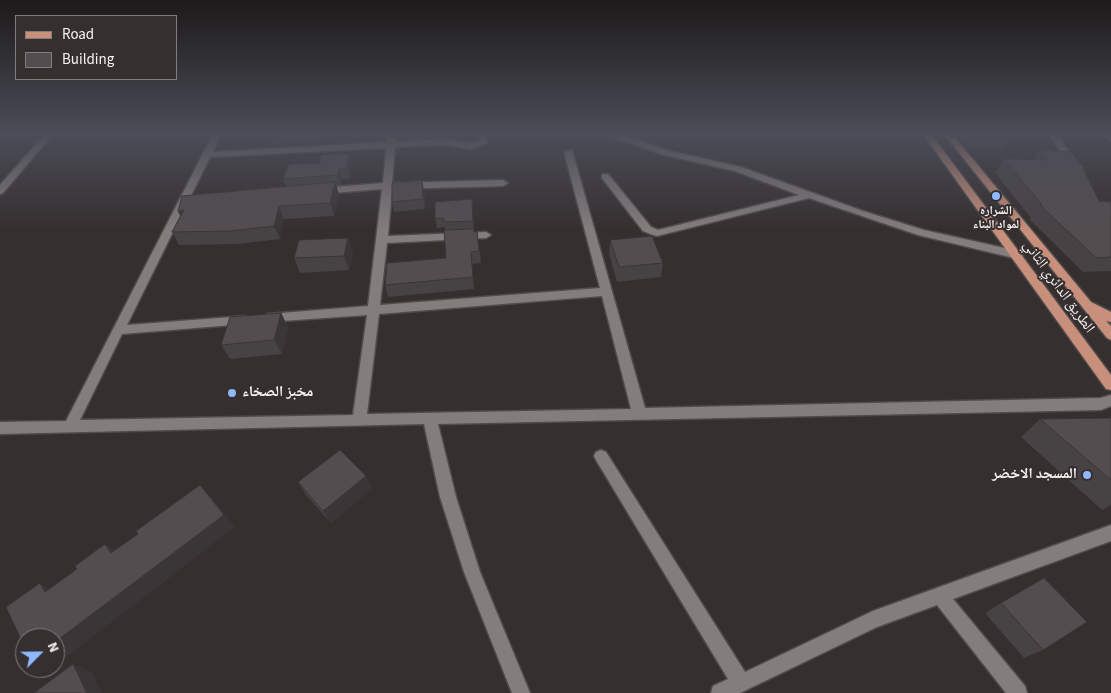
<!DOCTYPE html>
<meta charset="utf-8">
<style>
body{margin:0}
#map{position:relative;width:1111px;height:693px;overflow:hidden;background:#352f2f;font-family:"Source Sans 3",sans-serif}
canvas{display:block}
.legend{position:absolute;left:15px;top:15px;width:162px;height:65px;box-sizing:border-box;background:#352f2f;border:1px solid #827d7d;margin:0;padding:6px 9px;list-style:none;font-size:15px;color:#f6f2f2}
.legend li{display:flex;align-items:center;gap:10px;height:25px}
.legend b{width:25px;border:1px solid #827d7d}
.north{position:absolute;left:15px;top:628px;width:50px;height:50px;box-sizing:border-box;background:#352f2f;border:1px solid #827d7d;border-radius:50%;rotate:67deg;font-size:14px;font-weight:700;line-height:20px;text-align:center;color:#f6f2f2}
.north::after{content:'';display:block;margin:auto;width:18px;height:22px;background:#90b8fd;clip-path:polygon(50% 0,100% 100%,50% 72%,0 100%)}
</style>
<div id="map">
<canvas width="1111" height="693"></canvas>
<ul class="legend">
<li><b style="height:6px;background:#c88f7b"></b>Road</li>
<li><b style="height:14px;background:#534d4f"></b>Building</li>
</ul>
<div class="north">N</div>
</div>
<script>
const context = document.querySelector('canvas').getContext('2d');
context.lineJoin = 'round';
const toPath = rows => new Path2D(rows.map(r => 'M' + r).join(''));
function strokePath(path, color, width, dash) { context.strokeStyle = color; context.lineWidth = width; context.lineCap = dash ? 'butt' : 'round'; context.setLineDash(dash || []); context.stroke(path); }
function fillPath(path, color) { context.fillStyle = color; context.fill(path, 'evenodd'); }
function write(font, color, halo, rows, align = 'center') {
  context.font = font + ' "Source Sans 3","Noto Naskh Arabic",sans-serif'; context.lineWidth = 4; context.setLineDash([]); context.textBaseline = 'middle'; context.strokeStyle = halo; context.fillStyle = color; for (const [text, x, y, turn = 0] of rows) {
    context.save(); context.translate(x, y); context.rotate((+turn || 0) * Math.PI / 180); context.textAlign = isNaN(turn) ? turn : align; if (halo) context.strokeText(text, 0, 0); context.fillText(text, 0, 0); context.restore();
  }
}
const minor = toPath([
 [45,134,53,134,3,193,0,194,0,185,45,134],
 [213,134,221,134,213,152,387,142,388,134,396,134,396,142,444,139,471,143,480,140,480,134,488,134,487,143,472,149,444,145,395,147,392,183,503,180,508,183,503,186,392,189,388,236,486,232,491,235,486,238,387,243,380,305,600,288,564,152,572,150,645,408,1100,398,1111,395,1111,406,1101,410,438,424,456,497,480,572,530,693,512,693,464,572,440,497,424,424,0,434,0,422,66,421,213,134],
 [386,148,383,183,321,188,316,191,321,194,382,189,368,306,268,314,262,318,268,322,367,315,353,415,80,420,122,334,245,324,251,320,245,316,127,325,210,157,386,148],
 [602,296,631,409,367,414,379,314,602,296],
 [608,134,620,134,670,151,741,167,863,211,924,230,1018,251,1023,255,1018,259,918,235,809,198,657,236,653,235,643,231,602,178,602,174,608,174,651,227,658,230,799,195,735,171,664,155,609,136,608,134],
 [1049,134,1057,134,1078,165,1076,167,1070,167,1049,134],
 [1103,134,1111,134,1111,141,1108,140,1103,134],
 [601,450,606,452,745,672,873,611,1111,525,1111,541,953,599,1025,686,1027,693,1006,693,937,605,877,627,740,693,711,693,713,686,728,679,596,460,594,456,596,452,601,450]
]);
const major = toPath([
 [923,134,931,134,1111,375,1111,390,1106,389,923,134],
 [944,134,952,134,1091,302,1111,312,1111,322,1106,321,1111,326,1111,340,1107,338,944,134]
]);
strokePath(minor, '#504c4c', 3);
strokePath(major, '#504c4c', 3);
fillPath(minor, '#847d7d');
fillPath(major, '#c88f7b');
fillPath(toPath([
 [269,134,336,134,334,139,273,144],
 [403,134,434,134,434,138,405,140],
 [959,134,1012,134,1003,148,969,147],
 [1039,150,1086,170,1084,173,1099,201,1111,202,1111,271,1083,272,1029,219,1031,218,995,173,1004,159,1033,159],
 [352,162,350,178,342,179,341,185,336,185,339,194,334,216,284,219,280,239,237,244,179,245,172,232,180,216,178,211,286,186,283,179],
 [424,190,425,209,394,212,392,202],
 [472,199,474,232,477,231,481,263,472,264,474,289,388,297,385,285,446,258,445,227,437,228,435,218],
 [348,238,353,252,349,270,300,273,294,258],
 [610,240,663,263,661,277,617,282,609,254],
 [281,313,288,327,282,354,230,359,221,345],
 [1111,418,1111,506,1102,510,1021,437,1040,419],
 [366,476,372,488,331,523,306,495,298,482],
 [1001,603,1043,650,1024,658,985,613]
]), '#474244');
fillPath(toPath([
 [333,134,336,134,334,139],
 [349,153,352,162,350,178,347,169],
 [339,169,342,179,341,185,338,175],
 [422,180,424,190,425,209,423,199],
 [335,182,339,194,334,216,330,203],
 [279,206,284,219,280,239,274,226],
 [184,210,185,224,178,211],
 [348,238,353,252,349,270,344,256],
 [281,313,288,327,282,354,274,340],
 [366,476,372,488,331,523,323,511],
 [200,485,212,498,235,527,55,666,55,642],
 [1111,504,1111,506,1102,510],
 [105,544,121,556,111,553],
 [40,583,58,594,45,592],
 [73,664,92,672,102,693,87,693]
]), '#3a3637');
const building = toPath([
 [1039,150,1071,152,1086,170,1083,169,1099,201,1111,202,1111,257,1096,258,1040,205,1042,205,1004,159,1047,160,1039,150],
 [349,153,347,169,339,169,338,175,283,179,289,164,320,163,321,155,349,153],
 [422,180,423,199,392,202,392,183,422,180],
 [335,182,330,203,279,206,274,226,231,231,172,232,184,210,178,211,182,196,335,182],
 [472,199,473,221,444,222,443,218,435,218,435,202,472,199],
 [474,229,474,232,477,231,479,251,471,252,473,277,385,285,387,263,446,258,444,230,474,229],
 [652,236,663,263,619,267,610,240,652,236],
 [348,238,344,256,294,258,299,240,348,238],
 [281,313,274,340,221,345,230,317,281,313],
 [1111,418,1111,480,1040,419,1111,418],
 [340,450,366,476,323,511,298,482,340,450],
 [200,485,224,515,55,642,55,638,25,638,25,648,6,607,40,583,45,592,77,569,75,566,105,544,111,553,138,534,136,531,200,485],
 [1044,578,1087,622,1043,650,1001,603,1044,578],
 [73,664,87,693,34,693,73,664]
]);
fillPath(building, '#534d4f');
strokePath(building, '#3a3637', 1);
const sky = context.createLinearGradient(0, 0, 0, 231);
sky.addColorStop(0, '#1d1a1a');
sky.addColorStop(0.58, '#4b4d58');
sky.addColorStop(1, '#4b4d5800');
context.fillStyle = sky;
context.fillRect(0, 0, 1111, 231);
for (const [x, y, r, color] of [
 [996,196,5,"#90b8fd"],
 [232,393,5,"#90b8fd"],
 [1087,475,5,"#90b8fd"]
]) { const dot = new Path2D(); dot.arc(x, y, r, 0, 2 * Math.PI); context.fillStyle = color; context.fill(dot); strokePath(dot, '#352f2f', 2); }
write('bold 12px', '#f6f2f2', '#352f2f', [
 ["الشراره",996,211],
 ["لمواد البناء",996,225]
]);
write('15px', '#f6f2f2', '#352f2f', [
 ["الطريق الدائري الثاني",1058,287,54]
]);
write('bold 15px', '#f6f2f2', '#352f2f', [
 ["مخبز الصخاء",242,393],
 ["المسجد الاخضر",1077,475,"right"]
], 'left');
</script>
